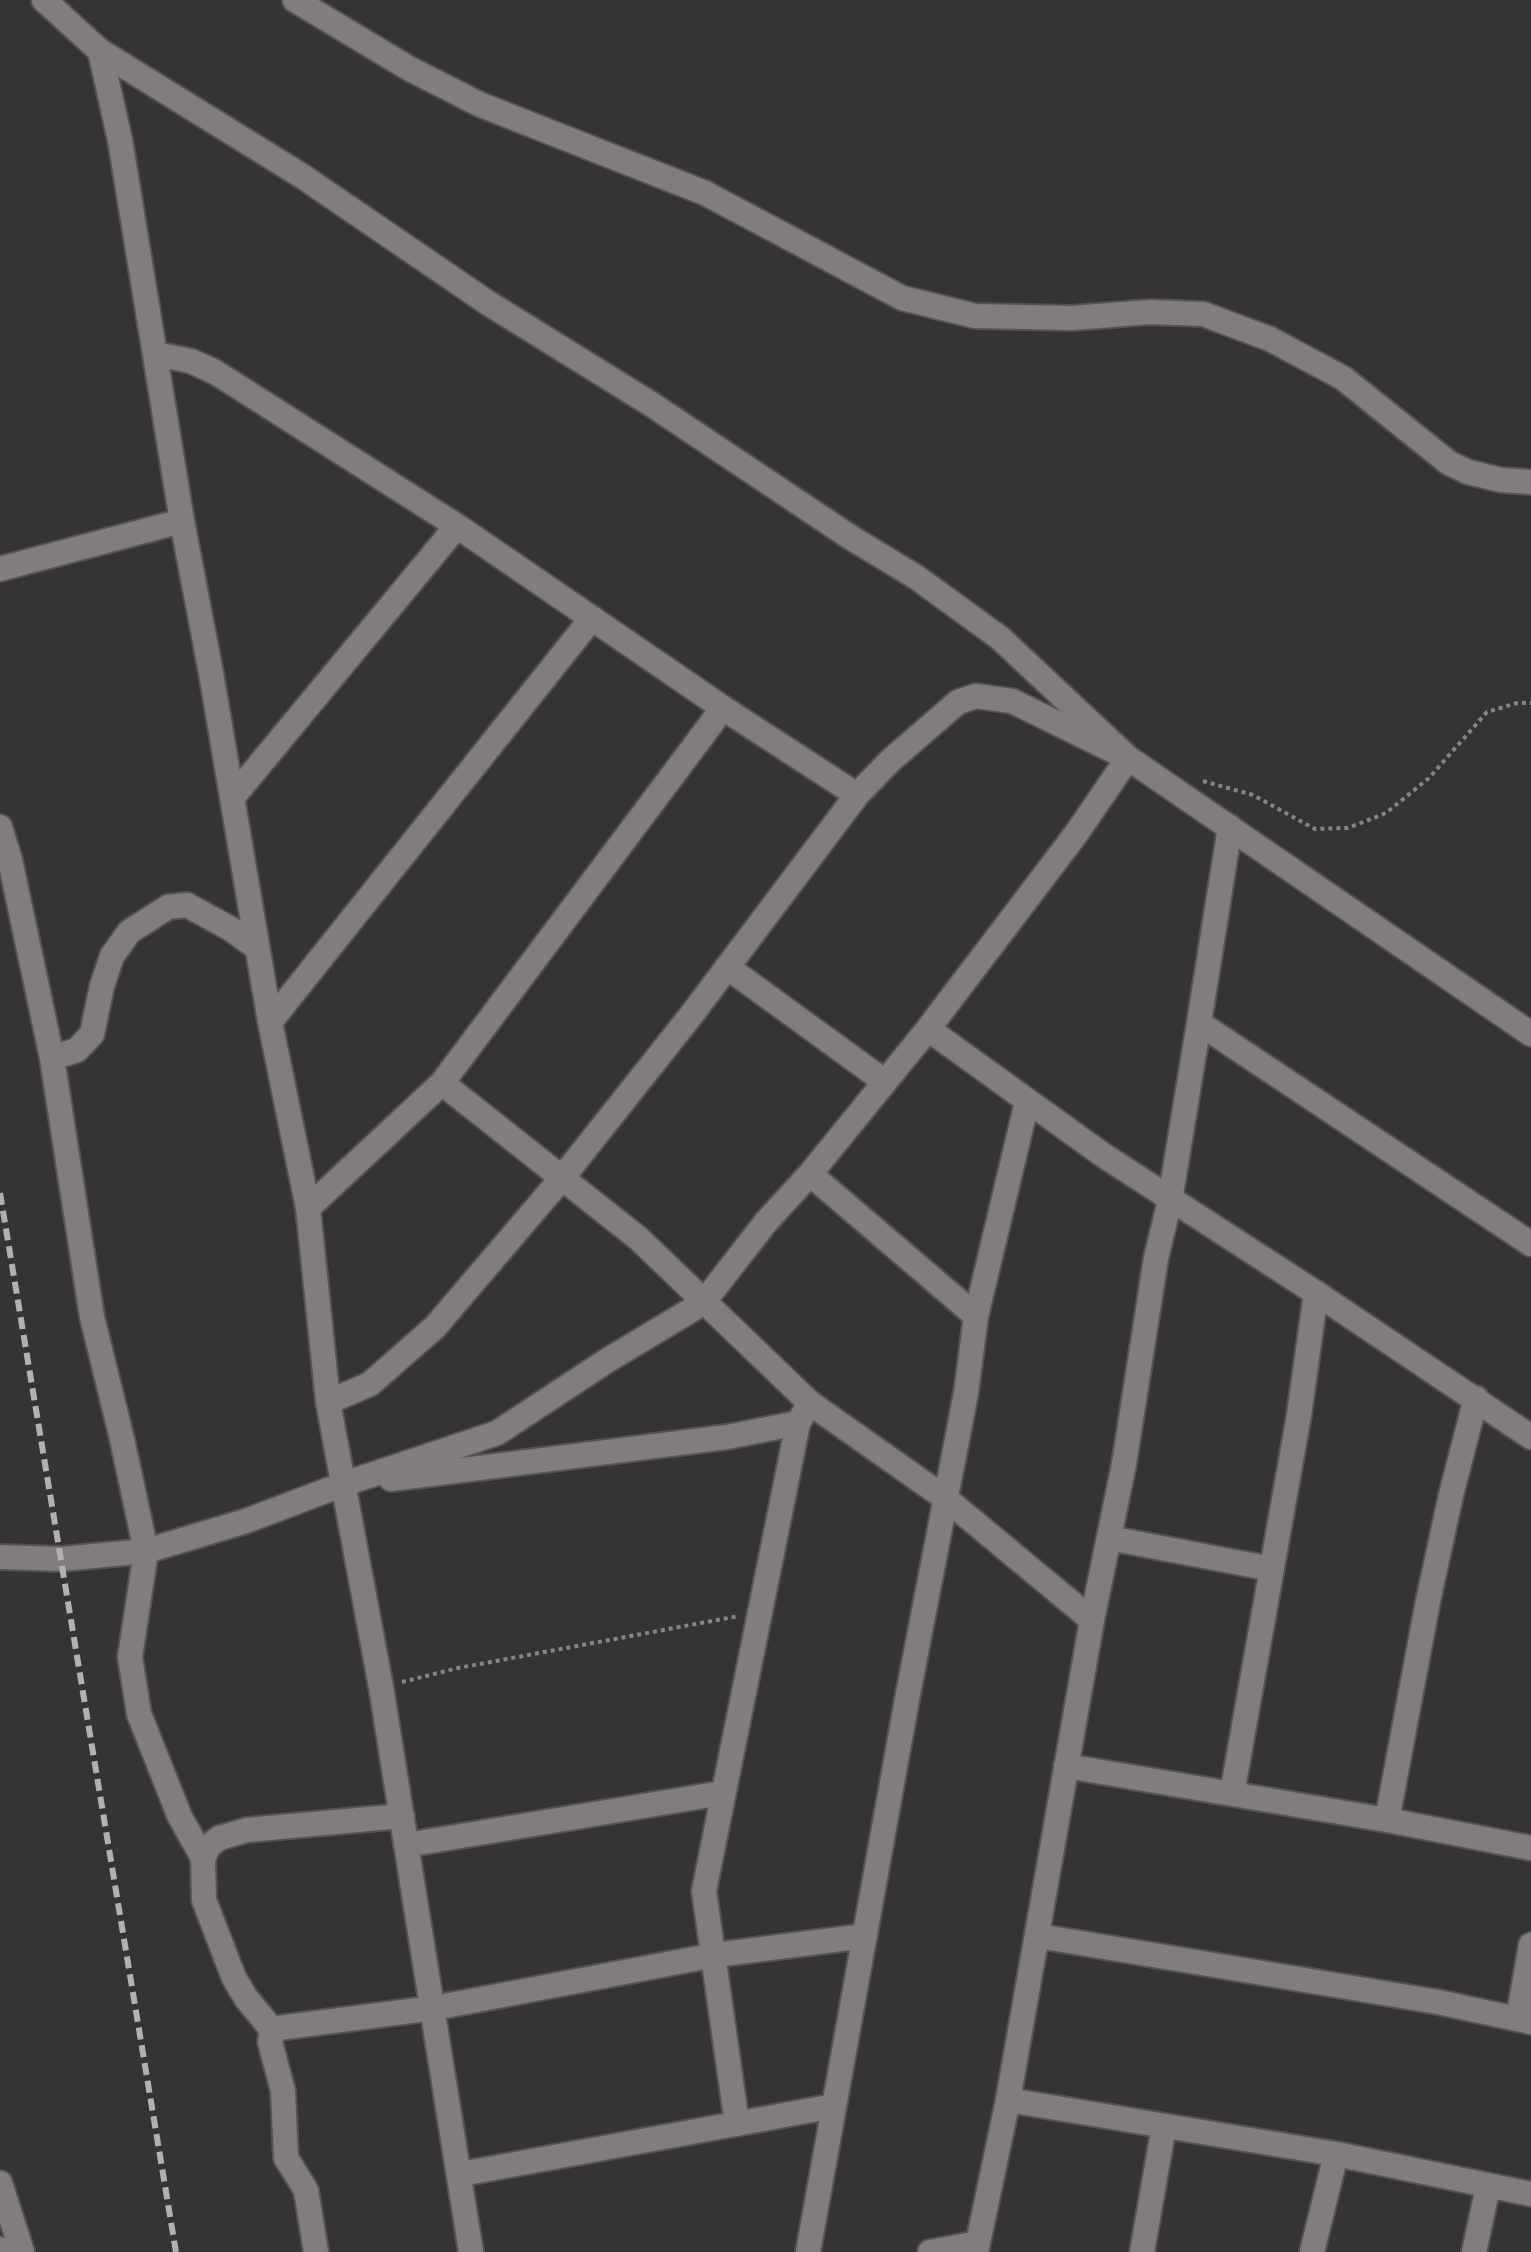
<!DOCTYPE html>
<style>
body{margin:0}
canvas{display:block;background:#363336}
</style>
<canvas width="1531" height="2252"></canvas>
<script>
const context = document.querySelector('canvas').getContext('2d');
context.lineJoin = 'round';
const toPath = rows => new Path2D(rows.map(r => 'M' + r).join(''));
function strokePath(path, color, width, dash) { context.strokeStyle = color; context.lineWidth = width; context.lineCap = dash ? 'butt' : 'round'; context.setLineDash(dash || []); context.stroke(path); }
const minor = toPath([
 [295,0,410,69,481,105,705,193,902,298,975,316,1072,318,1150,312,1203,314,1270,339,1343,378,1449,463,1468,472,1501,480,1531,482],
 [100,51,120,140,182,521,211,673,270,1022,308,1208,328,1402,381,1687,471,2252],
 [155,354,191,361,215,372,457,526,723,708,857,795],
 [0,569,182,521],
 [232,798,457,526],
 [0,827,10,860,52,1058,92,1317,122,1439,146,1551,130,1657,139,1714,180,1817,203,1858],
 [727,967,884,1081],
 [270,1022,592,618],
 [1199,1023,1531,1244],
 [928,1029,1103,1155,1316,1293,1531,1437],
 [52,1058,77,1050,92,1034,102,986,112,956,129,932,168,907,187,905,231,929,257,948],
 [442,1083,638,1238,810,1403,945,1498,1092,1620],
 [810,1174,976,1316],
 [308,1208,442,1083,723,708],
 [328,1402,370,1384,435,1327,562,1178,689,1018,857,795,891,760,958,702,976,696,1012,701,1128,758,1531,1034],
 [391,1479,727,1437,798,1423],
 [1109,1538,1272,1569],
 [0,1557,62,1559,146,1551,246,1521,341,1485,497,1433,608,1360,703,1303,766,1222,810,1174,928,1029,1076,834,1128,758,1000,638,916,577,850,537,651,404,488,303,302,176,100,51,44,0],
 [1066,1766,1387,1820,1531,1848],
 [1232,1794,1299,1415,1316,1293],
 [1387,1820,1428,1601,1451,1495,1476,1398],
 [406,1845,722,1793],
 [1038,1936,1438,2002,1531,2022],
 [1518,2019,1531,1945],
 [274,2032,246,1998,234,1978,204,1900,203,1858,209,1846,219,1838,247,1830,402,1816],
 [1008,2100,1336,2154,1531,2194],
 [737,2124,704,1891,798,1423,810,1403],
 [461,2174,834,2106],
 [0,2183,22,2252],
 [0,2249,4,2252],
 [316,2252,306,2190,286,2158,283,2091,270,2042,271,2036,278,2028,434,2008,715,1955,865,1936],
 [808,2252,908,1694,966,1393,976,1316,1027,1102],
 [930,2252,978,2243],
 [976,2252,1008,2100,1092,1620,1124,1464,1156,1258,1170,1200,1199,1023,1230,827],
 [1142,2252,1164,2126],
 [1312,2252,1336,2154],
 [1474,2252,1488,2187]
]);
strokePath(minor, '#555255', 28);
strokePath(toPath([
 [1203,781,1253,795,1315,829,1348,828,1386,813,1429,778,1487,712,1517,703,1531,703],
 [402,1682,458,1668,739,1616]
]), '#878487', 4, [4, 4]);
strokePath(minor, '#807c80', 24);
strokePath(toPath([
 [0,1193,176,2252]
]), '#b3b0b3', 6, [12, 6]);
</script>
